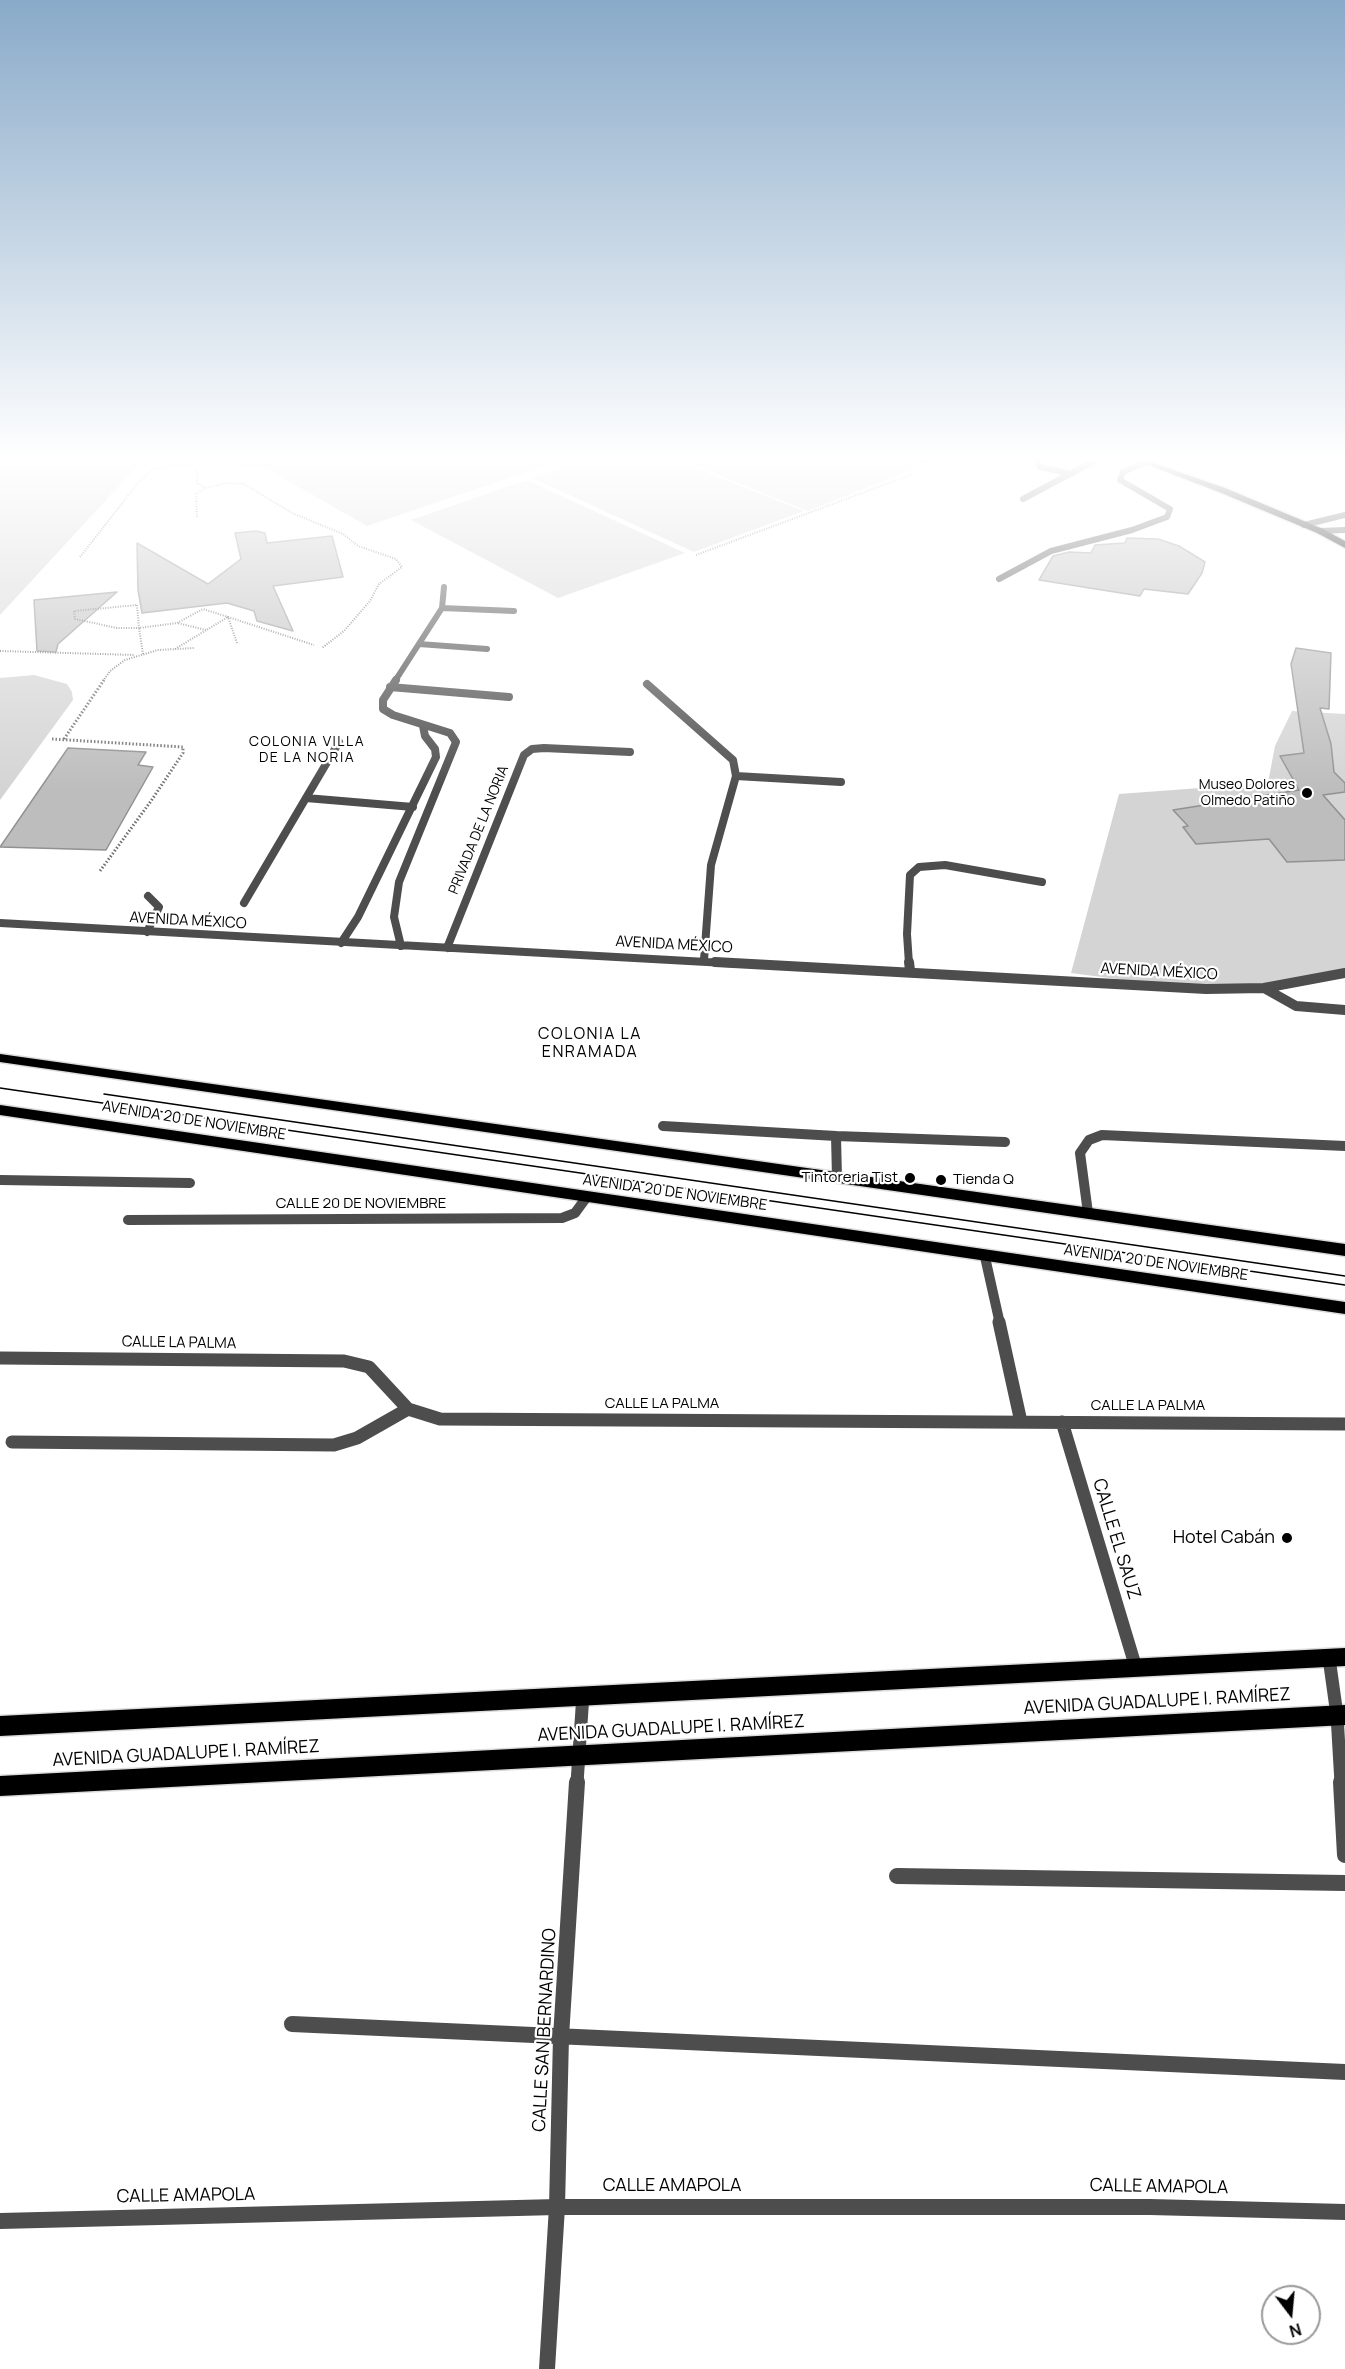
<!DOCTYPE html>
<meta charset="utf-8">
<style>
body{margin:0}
#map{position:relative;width:1345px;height:2369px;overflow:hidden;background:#fff;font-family:Manrope,sans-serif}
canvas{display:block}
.north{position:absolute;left:1261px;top:2285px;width:60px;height:60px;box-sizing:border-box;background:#fff;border:2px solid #999;border-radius:50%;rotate:164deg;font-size:16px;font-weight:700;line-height:24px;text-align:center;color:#000}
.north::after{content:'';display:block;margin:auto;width:21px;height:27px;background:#000;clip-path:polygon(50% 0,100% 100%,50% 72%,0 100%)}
</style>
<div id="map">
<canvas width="1345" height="2369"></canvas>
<div class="north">N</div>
</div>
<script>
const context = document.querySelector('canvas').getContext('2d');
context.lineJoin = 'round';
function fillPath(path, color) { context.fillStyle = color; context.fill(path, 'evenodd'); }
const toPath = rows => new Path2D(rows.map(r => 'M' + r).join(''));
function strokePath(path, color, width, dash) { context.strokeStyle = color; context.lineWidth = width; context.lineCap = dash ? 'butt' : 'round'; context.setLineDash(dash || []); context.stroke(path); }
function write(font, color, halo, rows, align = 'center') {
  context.font = font + ' Manrope,sans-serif'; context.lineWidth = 4.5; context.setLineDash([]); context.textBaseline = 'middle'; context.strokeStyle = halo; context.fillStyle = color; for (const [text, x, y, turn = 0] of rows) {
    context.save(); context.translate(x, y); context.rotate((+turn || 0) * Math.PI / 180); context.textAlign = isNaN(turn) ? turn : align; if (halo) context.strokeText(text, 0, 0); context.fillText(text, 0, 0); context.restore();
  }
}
fillPath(toPath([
 [0,460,143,460,0,615],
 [207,460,562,460,367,526,267,469],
 [590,460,675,460,804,511,694,552,532,478],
 [681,460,899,460,918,467,808,511],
 [527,480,685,553,558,598,411,520],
 [34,675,67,684,72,692,73,700,0,800,0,678],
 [1292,711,1345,714,1345,969,1283,986,1208,991,1071,973,1119,794,1268,783,1275,746]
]), '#d4d4d4');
const building = toPath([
 [256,531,265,533,267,543,332,536,343,577,273,586,293,631,257,621,254,611,227,603,142,613,138,590,137,543,208,584,241,559,235,533,256,531],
 [1127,538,1158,539,1179,546,1205,562,1202,573,1188,594,1144,589,1140,596,1039,580,1053,556,1069,552,1091,553,1095,545,1125,543,1127,538],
 [117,592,58,644,56,652,37,651,34,600,117,592],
 [1296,648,1331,653,1329,709,1320,708,1331,744,1334,772,1345,783,1345,792,1323,795,1345,820,1345,860,1287,862,1269,839,1196,844,1183,827,1188,826,1173,810,1299,790,1280,756,1304,753,1291,664,1296,648],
 [68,748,146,752,138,765,153,767,106,850,0,847,68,748]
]);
fillPath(building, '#bdbdbd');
strokePath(building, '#919191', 1.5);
const major = toPath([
 [1135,460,1145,460,1225,488,1323,529,1345,541,1345,548,1317,533,1219,492,1135,460],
 [0,1054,1345,1244,1345,1256,0,1062,0,1054],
 [0,1105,1345,1302,1345,1314,0,1115,0,1105],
 [1345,1648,1345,1666,0,1736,0,1716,1345,1648],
 [1345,1705,1345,1725,0,1796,0,1776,1345,1705]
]);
strokePath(major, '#dbdbdb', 3);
strokePath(toPath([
 [197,517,196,494,205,488,227,483,244,484,292,513,343,534,358,546,396,559,402,567,379,584,370,601,344,631,322,648],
 [696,555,913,474],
 [80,557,138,483,153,469,186,465,197,470,197,483,205,488],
 [137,605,139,628,117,628,75,619,74,611,137,605],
 [206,630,177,623,203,609,228,617],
 [237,643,228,617,314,645],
 [175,649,228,617],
 [0,651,135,655],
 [143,654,139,628,177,623],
 [103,681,110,671,125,660,158,650,194,648]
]), '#6f6f6f', 2, [1, 1.5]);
strokePath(toPath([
 [52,739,183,747,183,753,151,801,100,871],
 [64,739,104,680]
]), '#6f6f6f', 3, [1.5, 2]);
strokePath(toPath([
 [922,460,927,460],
 [1036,460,1040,467,1068,473],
 [1023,499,1096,460],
 [1304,525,1345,515],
 [1320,531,1345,530],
 [999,579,1051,551,1132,530,1167,517,1170,509,1120,480,1123,472,1146,462],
 [442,608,514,611],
 [419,644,487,649],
 [395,681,442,608,444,587]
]), '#4d4d4d', 6);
strokePath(toPath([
 [396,680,383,700,383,709,393,715,450,733,456,742,399,882,394,917,401,946],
 [647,684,733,760,736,776,711,865,704,960],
 [390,687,509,697],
 [736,776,841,782],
 [306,798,413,807],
 [244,903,339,742],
 [0,923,743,964],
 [147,932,159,907,148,896],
 [341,943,358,917,436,757,435,749,425,736,423,726],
 [447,948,524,755,532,749,544,748,630,752],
 [909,964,907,934,910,875,919,867,945,865,1042,882]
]), '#4d4d4d', 8);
strokePath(toPath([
 [715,962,1206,989,1264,988,1345,973],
 [909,962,910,970],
 [1264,988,1296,1006,1345,1010],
 [663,1126,836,1136],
 [837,1178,836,1136,1005,1142],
 [0,1180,190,1183],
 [1088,1213,1080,1153,1089,1140,1102,1135,1345,1146],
 [128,1220,562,1218,575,1213,586,1198],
 [985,1257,1000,1324]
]), '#4d4d4d', 10);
strokePath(toPath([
 [999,1322,1021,1422],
 [0,1358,344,1361,369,1367,408,1409,440,1419,1345,1424],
 [1062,1422,1136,1668],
 [12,1442,334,1445,357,1438,408,1409],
 [1329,1658,1337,1715,1341,1783],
 [577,1783,583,1694]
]), '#4d4d4d', 13);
strokePath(toPath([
 [1341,1782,1345,1855],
 [897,1876,1345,1883],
 [292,2024,1345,2072],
 [0,2221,557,2207,1150,2207,1345,2212],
 [547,2369,557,2207,561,2037,577,1782]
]), '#4d4d4d', 16);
fillPath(major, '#000');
strokePath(toPath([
 [0,1088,1345,1285],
 [104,1094,1345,1276]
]), '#000', 1.5);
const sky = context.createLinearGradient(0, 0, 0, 791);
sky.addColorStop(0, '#89aac9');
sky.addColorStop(0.58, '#fff');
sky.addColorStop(1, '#ffffff00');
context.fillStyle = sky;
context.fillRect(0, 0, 1345, 791);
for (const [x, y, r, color] of [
 [1307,793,6,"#000"],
 [910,1178,6,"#000"],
 [941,1180,6,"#000"],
 [1287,1538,6,"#000"]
]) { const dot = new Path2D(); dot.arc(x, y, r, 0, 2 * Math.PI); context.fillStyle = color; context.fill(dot); strokePath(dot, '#fff', 2); }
context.letterSpacing = '1.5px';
write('14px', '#000', '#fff', [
 ["COLONIA VILLA",307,742],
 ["DE LA NORIA",307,758]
]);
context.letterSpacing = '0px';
write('14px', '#000', '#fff', [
 ["Museo Dolores",1295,785],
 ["Olmedo Patiño",1295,801]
], 'right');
write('14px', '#000', '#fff', [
 ["PRIVADA DE LA NORIA",479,830,-68]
]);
write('15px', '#000', '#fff', [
 ["AVENIDA MÉXICO",188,921,3],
 ["AVENIDA MÉXICO",674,945,3],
 ["AVENIDA MÉXICO",1159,972,3],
 ["AVENIDA 20 DE NOVIEMBRE",194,1121,9],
 ["AVENIDA 20 DE NOVIEMBRE",675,1193,8],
 ["CALLE 20 DE NOVIEMBRE",361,1204],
 ["AVENIDA 20 DE NOVIEMBRE",1156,1263,8],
 ["CALLE LA PALMA",179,1343,1],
 ["CALLE LA PALMA",662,1404],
 ["CALLE LA PALMA",1148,1406]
]);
write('15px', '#000', '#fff', [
 ["Tintoreria Tist",898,1178],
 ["Tienda Q",953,1180,"left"]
], 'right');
context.letterSpacing = '1.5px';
write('16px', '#000', '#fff', [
 ["COLONIA LA",590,1035],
 ["ENRAMADA",590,1053]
]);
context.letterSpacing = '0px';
write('18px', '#000', '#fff', [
 ["Hotel Cabán",1275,1538]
], 'right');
write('18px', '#000', '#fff', [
 ["CALLE EL SAUZ",1116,1539,73],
 ["AVENIDA GUADALUPE I. RAMÍREZ",1157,1702,-3],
 ["AVENIDA GUADALUPE I. RAMÍREZ",671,1729,-3],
 ["AVENIDA GUADALUPE I. RAMÍREZ",186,1754,-3],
 ["CALLE SAN BERNARDINO",545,2030,-87],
 ["CALLE AMAPOLA",672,2186],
 ["CALLE AMAPOLA",1159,2187,1],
 ["CALLE AMAPOLA",186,2196,-1]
]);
</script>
